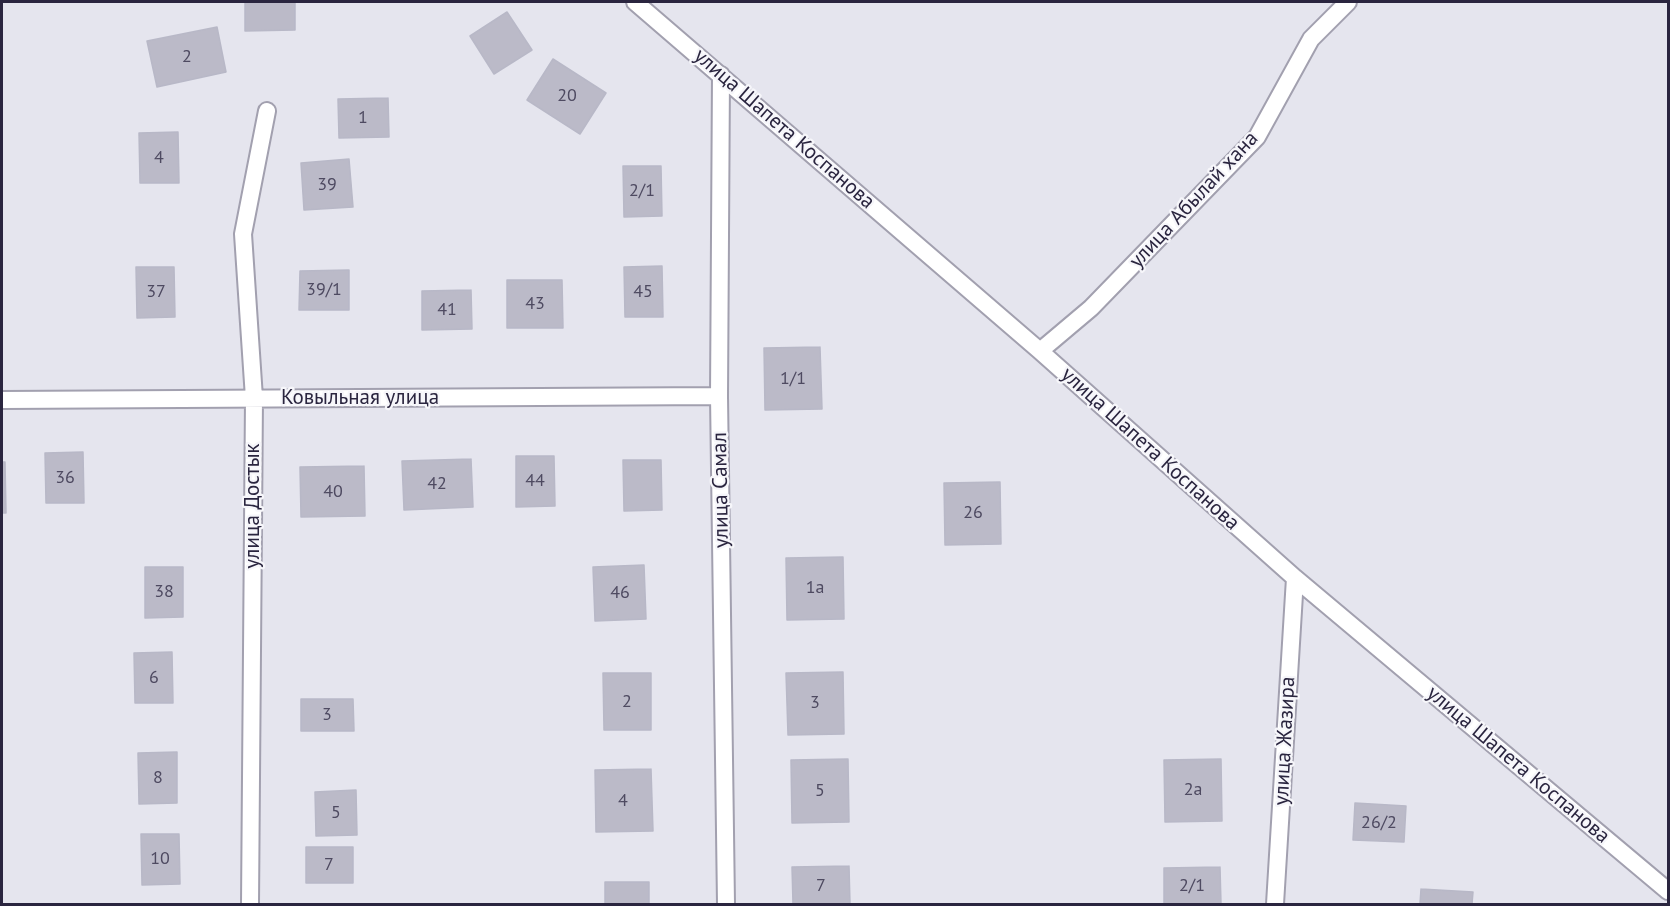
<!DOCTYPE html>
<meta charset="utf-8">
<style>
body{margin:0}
#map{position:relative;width:1670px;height:906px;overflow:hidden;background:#e5e5ee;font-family:"PT Sans",sans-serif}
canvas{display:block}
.frame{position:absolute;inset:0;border:3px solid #2a253f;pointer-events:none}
</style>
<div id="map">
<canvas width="1670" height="906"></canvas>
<div class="frame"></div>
</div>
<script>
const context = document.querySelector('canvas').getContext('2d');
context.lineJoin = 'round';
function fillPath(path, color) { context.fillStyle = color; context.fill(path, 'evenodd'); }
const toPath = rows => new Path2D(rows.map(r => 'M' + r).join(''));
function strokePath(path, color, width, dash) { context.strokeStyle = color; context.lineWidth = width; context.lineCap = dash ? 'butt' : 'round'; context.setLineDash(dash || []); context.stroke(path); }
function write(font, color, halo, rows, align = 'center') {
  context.font = font + ' "PT Sans",sans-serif'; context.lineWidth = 4.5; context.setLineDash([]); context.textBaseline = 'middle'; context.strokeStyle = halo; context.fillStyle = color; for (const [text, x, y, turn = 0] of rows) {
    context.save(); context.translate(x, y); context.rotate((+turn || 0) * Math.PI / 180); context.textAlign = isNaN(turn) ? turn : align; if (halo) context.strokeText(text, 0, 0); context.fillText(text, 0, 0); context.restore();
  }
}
const building = toPath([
 [245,2,295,2,295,30,245,31,245,2],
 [507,12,532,50,494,74,470,36,507,12],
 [217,27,226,72,157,87,147,41,217,27],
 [553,59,606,93,580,134,527,100,553,59],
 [388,98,389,137,339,138,338,99,388,98],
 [178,132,179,183,140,183,139,133,178,132],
 [349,159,353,207,304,210,301,163,349,159],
 [623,166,661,166,662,216,624,217,623,166],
 [662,266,663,317,625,317,624,267,662,266],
 [136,267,174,267,175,317,137,318,136,267],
 [349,270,349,310,299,310,300,271,349,270],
 [507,280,562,280,563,328,507,328,507,280],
 [471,290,472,329,422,330,422,291,471,290],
 [820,347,822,409,765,410,764,348,820,347],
 [83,452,84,503,46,503,45,453,83,452],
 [516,456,554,456,555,506,516,507,516,456],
 [471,459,473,507,404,510,402,461,471,459],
 [623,460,661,460,662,510,624,511,623,460],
 [2,462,5,462,6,513,2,513,2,462],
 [364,466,365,516,301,517,300,467,364,466],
 [1000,482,1001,544,945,545,944,483,1000,482],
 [843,557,844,619,787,620,786,558,843,557],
 [644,565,646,619,595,621,593,567,644,565],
 [145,567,183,567,183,617,145,618,145,567],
 [172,652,173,703,135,703,134,653,172,652],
 [843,672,844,734,788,735,786,673,843,672],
 [603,673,651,673,651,730,604,730,603,673],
 [301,699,353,699,354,731,301,731,301,699],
 [177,752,177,803,139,804,138,753,177,752],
 [848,759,849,822,792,823,791,760,848,759],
 [1221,759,1222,821,1165,822,1164,760,1221,759],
 [651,769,653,831,596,832,595,770,651,769],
 [356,790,357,835,316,836,315,792,356,790],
 [1355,803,1406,806,1404,842,1353,840,1355,803],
 [141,834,179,834,180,884,142,885,141,834],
 [306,847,353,847,353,883,306,883,306,847],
 [849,866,850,904,793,904,792,867,849,866],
 [1220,867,1221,904,1164,904,1164,868,1220,867],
 [605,882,649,882,649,904,605,904,605,882],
 [1421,889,1473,892,1472,904,1420,904,1421,889]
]);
fillPath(building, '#bbbac8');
strokePath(building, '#b8b8c7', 1.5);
const minor = toPath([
 [635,2,1040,351,1295,578,1668,891],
 [721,75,719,396,726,904],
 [1040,351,1091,308,1257,137,1311,39,1348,2],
 [2,400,719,396],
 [250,904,254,398,243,234,267,111],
 [1275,904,1295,578]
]);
strokePath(minor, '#a2a0af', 20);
strokePath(minor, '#fff', 16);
write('18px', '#4e4a61', null, [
 ["2",187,57],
 ["20",567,96],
 ["1",363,118],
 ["4",159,158],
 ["39",327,185],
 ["2/1",642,191],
 ["39/1",324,290],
 ["37",156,292],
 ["45",643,292],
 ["43",535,304],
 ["41",447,310],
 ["1/1",793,379],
 ["36",65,478],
 ["44",535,481],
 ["42",437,484],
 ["40",333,492],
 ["26",973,513],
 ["1а",815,588],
 ["38",164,592],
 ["46",620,593],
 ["6",154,678],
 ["2",627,702],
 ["3",815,703],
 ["3",327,715],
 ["8",158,778],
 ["2а",1193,790],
 ["5",820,791],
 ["4",623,801],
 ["5",336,813],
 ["26/2",1379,823],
 ["10",160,859],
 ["7",329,865],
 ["7",821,886],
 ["2/1",1192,886]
]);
write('21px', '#2a253f', '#f6f6fa', [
 ["улица Шапета Коспанова",784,129,41],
 ["улица Абылай хана",1194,200,-47],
 ["Ковыльная улица",360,398],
 ["улица Шапета Коспанова",1150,449,42],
 ["улица Самал",721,490,-91],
 ["улица Достык",253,506,-90],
 ["улица Жазира",1285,741,-87],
 ["улица Шапета Коспанова",1518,765,40]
]);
</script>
